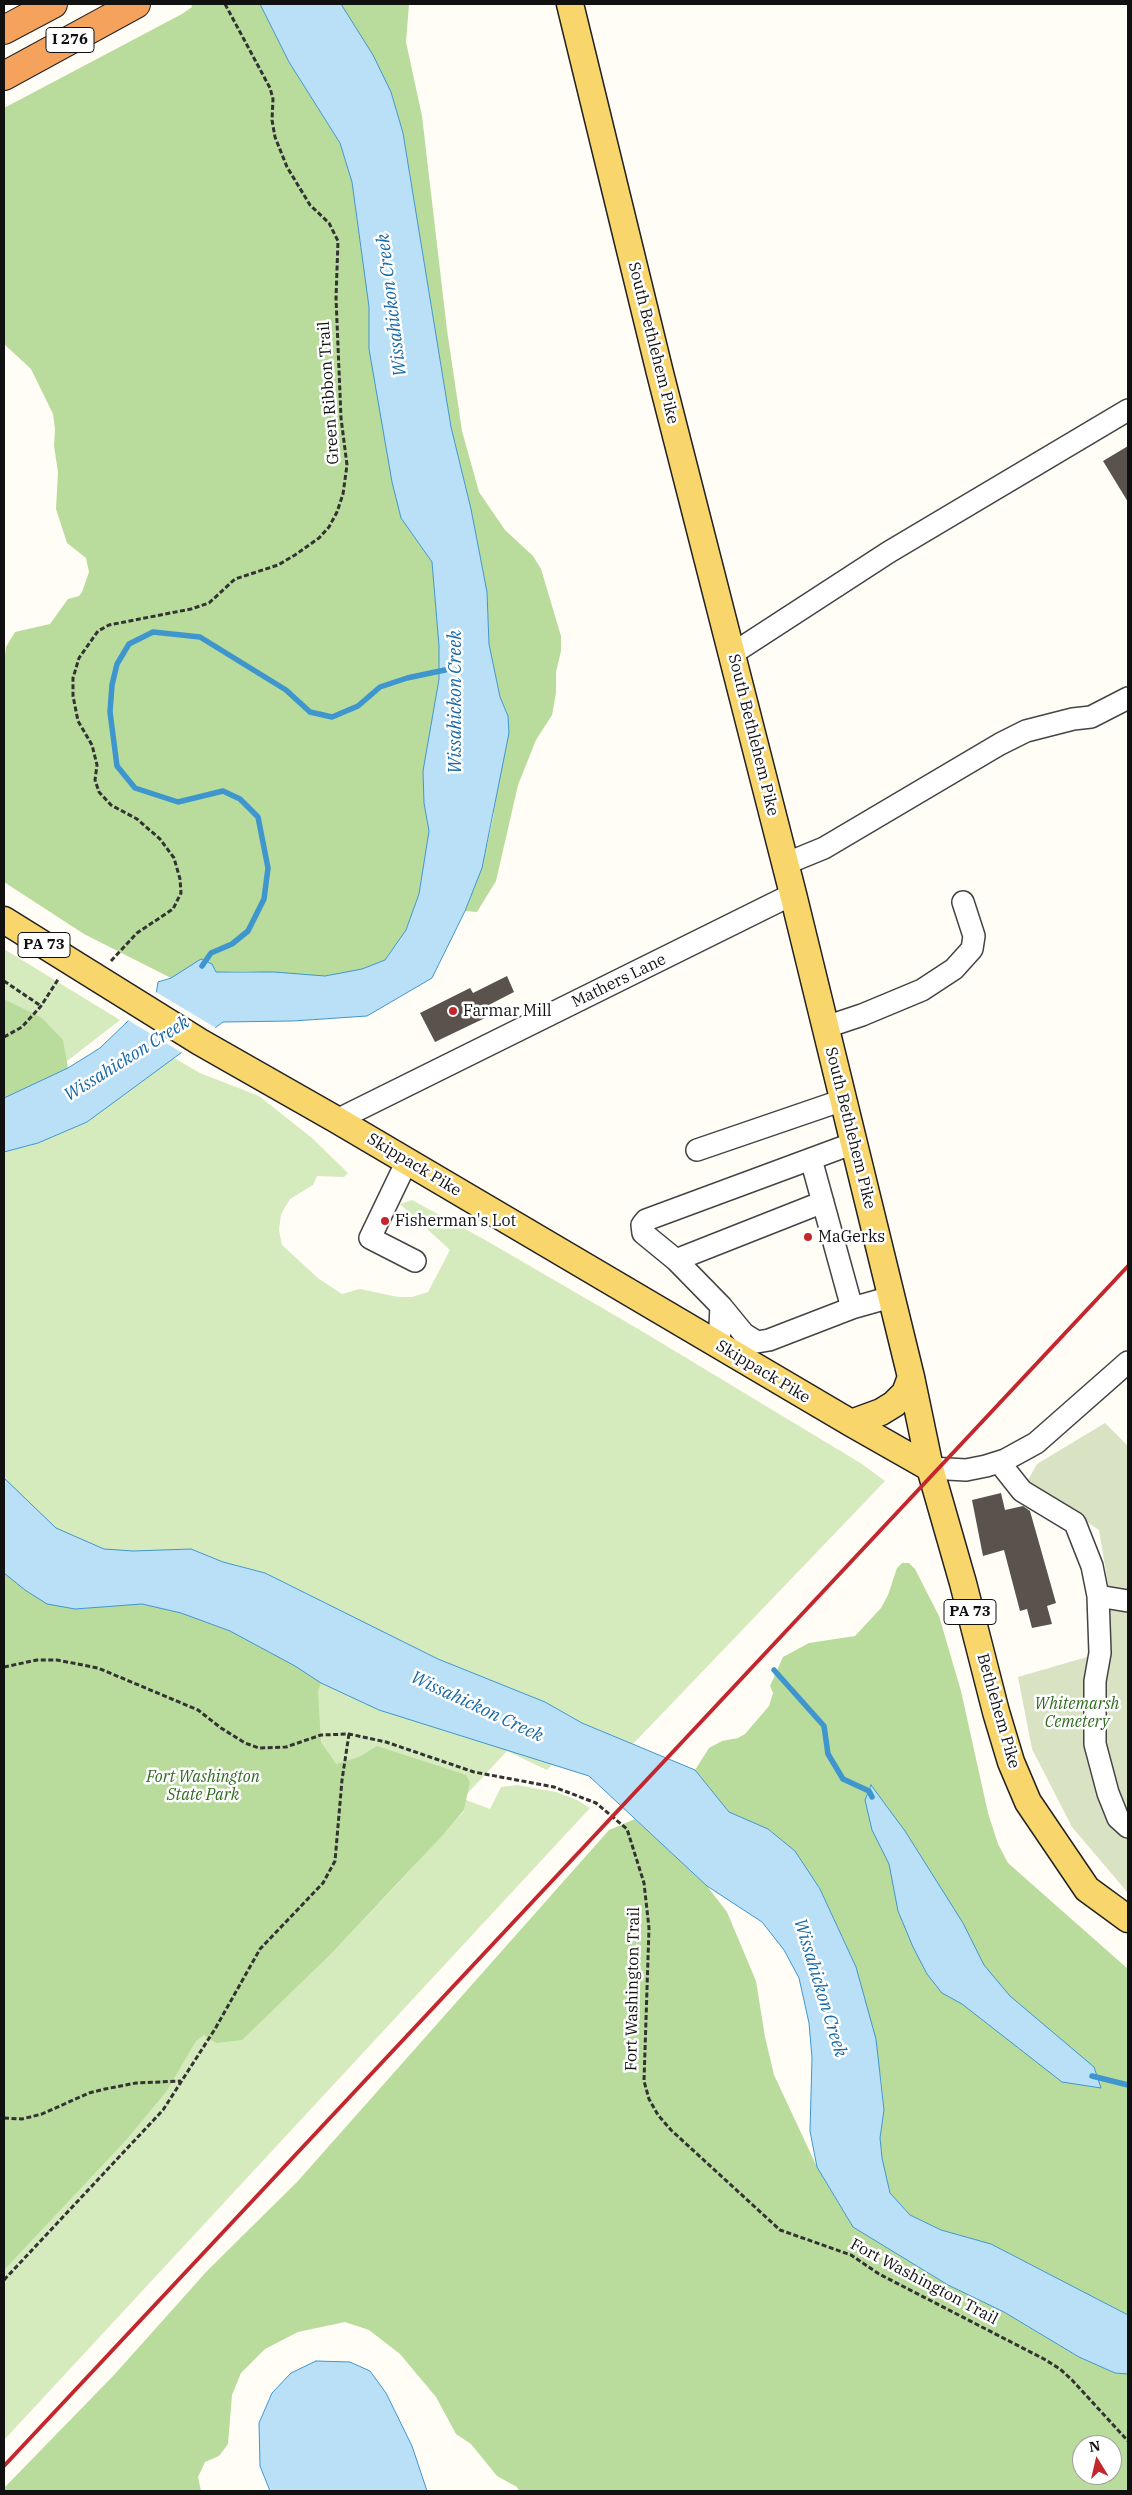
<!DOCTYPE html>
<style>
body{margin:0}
#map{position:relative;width:1132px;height:2495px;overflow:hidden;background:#fffdf5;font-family:"IBM Plex Serif",serif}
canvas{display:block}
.frame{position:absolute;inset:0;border:5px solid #111;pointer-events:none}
.north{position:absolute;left:1072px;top:2435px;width:50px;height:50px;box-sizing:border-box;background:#fff;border:1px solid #a0a0a0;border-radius:50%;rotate:351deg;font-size:14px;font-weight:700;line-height:20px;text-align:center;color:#111}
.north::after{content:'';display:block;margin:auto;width:18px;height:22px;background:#c4262e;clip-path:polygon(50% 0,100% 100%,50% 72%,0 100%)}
</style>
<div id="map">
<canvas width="1132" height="2495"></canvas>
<div class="frame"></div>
<div class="north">N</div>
</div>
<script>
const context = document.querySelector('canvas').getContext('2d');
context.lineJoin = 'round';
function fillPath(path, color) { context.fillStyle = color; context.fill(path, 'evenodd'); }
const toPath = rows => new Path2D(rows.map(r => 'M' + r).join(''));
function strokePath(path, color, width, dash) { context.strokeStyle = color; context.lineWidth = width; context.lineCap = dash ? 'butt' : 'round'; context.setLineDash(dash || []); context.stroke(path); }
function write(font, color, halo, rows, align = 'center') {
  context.font = font + ' "IBM Plex Serif",serif'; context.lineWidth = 5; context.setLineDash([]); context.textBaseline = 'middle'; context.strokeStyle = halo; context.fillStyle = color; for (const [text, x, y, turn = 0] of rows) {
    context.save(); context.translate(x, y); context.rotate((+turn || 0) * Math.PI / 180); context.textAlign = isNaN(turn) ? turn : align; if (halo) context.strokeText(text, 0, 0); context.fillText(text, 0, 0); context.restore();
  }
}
fillPath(toPath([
 [4,949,120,1020,4,1110],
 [174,1058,200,1073,259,1096,312,1138,348,1173,344,1177,317,1176,313,1185,290,1199,281,1214,279,1230,282,1245,319,1279,342,1294,360,1289,398,1297,412,1297,428,1292,450,1250,400,1204,412,1200,487,1241,640,1330,862,1464,885,1481,633,1744,582,1723,545,1702,438,1659,265,1573,223,1562,191,1549,580,1736,547,1770,507,1751,238,2040,242,2039,332,1953,402,1879,464,1811,466,1800,490,1809,501,1787,517,1785,556,1792,577,1800,590,1808,4,2440,4,1152,38,1143,87,1122]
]), '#d5ebbd');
fillPath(toPath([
 [191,4,260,4,289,62,340,143,352,182,369,307,369,349,401,518,432,562,439,646,439,679,423,771,424,803,429,831,419,894,406,930,385,960,362,969,325,976,244,971,216,972,171,978,84,934,4,882,4,664,6,647,15,632,50,624,68,599,79,596,82,592,89,572,86,558,67,543,56,509,58,472,54,446,55,429,53,414,31,369,4,344,4,108,182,14,192,7],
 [341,4,409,4,406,42,422,116,447,330,462,431,479,492,505,530,533,556,541,569,561,636,561,651,556,672,556,693,552,715,536,740,518,785,496,881,477,912,465,911,482,868,493,818,508,716,500,697,489,644,487,592,471,509,451,427,403,133,391,92],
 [4,999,42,1018,63,1040,68,1068,4,1098],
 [902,1563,909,1563,915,1569,939,1616,961,1691,988,1813,998,1844,1008,1863,1128,1969,1128,2315,991,2244,941,2230,910,2215,890,2193,882,2158,880,2138,884,2110,881,2078,856,1967,820,1889,795,1851,768,1829,729,1812,695,1770,709,1748,722,1741,738,1738,745,1734,769,1706,773,1693,770,1686,783,1657,809,1643,855,1636,881,1608,888,1595,897,1568],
 [4,1573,25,1590,75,1609,142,1604,181,1613,230,1631,295,1666,321,1683,318,1691,321,1742,336,1764,359,1757,377,1746,466,1775,470,1782,464,1810,442,1836,332,1953,242,2040,216,2043,204,2035,196,2041,166,2092,126,2140,4,2270],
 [635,1819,707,1886,727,1912,756,1981,765,2037,774,2075,817,2167,853,2227,948,2285,1004,2312,1079,2357,1115,2373,1128,2374,1128,2491,519,2491,517,2487,497,2476,471,2444,456,2434,436,2397,400,2354,369,2330,345,2322,298,2332,265,2349,241,2373,232,2395,228,2444,219,2456,205,2462,198,2477,201,2491,4,2491,4,2488,114,2375,207,2271,297,2182,609,1830],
 [1082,2445,1112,2445,1112,2475,1082,2475]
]), '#b9dc9c');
fillPath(toPath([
 [1105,1423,1128,1446,1128,1893,1072,1827,1032,1749,1018,1677,1111,1650,1108,1584,1099,1530,1027,1482,1037,1464]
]), '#d9e3c4');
const water = toPath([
 [260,4,341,4,373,55,391,92,403,133,451,427,471,509,487,592,489,644,500,697,508,716,509,733,482,868,465,911,432,978,367,1016,293,1021,223,1022,87,1122,38,1143,4,1152,4,1098,68,1068,100,1048,156,994,158,982,171,978,201,959,212,964,216,972,274,972,325,976,362,969,385,960,406,930,419,894,429,831,424,803,423,771,439,679,439,646,432,562,401,518,392,482,369,349,369,307,352,182,340,143,289,62,260,4],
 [4,1478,56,1528,104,1549,133,1551,191,1549,223,1562,265,1573,438,1659,545,1702,582,1723,695,1770,729,1812,768,1829,795,1851,820,1889,856,1967,876,2039,884,2110,880,2138,882,2158,890,2193,910,2215,941,2230,991,2244,1128,2315,1128,2374,1115,2373,1079,2357,1004,2312,948,2285,853,2227,817,2167,810,2131,812,2058,809,2023,799,1978,784,1950,762,1922,707,1886,589,1776,379,1710,321,1683,295,1666,230,1631,181,1613,142,1604,75,1609,47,1604,25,1590,4,1573,4,1478],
 [871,1785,905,1831,963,1923,984,1965,1010,1996,1094,2067,1101,2088,1062,2082,962,2004,942,1993,927,1974,913,1947,898,1911,889,1864,872,1830,865,1800,871,1785],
 [316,2361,350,2362,370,2371,386,2393,412,2446,427,2491,270,2491,260,2466,259,2423,272,2393,291,2373,316,2361]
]);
fillPath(water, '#b9e0f7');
strokePath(water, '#3f96cf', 1);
fillPath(toPath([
 [156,992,216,1028,184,1054,126,1019]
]), '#fffdf5');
strokePath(toPath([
 [202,966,211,953,232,944,248,931,264,899,268,868,258,817,240,799,223,791,178,802,135,788,117,766,110,712,112,685,117,664,129,644,153,632,200,637,286,690,310,712,332,717,358,706,380,687,407,678,445,670],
 [774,1670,824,1726,828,1754,843,1779,869,1791,872,1797],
 [1092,2076,1128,2085]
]), '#3f96cf', 5.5);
fillPath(toPath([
 [1128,446,1128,502,1103,461],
 [507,976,514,992,481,1009,485,1018,435,1042,420,1013,470,988,473,993],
 [1001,1493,1005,1510,1023,1506,1030,1511,1056,1603,1047,1606,1052,1624,1032,1628,1027,1609,1020,1611,1004,1550,983,1556,972,1500]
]), '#5a524d');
const minor = toPath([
 [732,654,889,552,1128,410],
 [785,864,824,848,1000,744,1026,731,1073,719,1091,717,1128,698],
 [826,1027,862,1015,922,990,954,969,972,949,974,936,963,902],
 [337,1120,793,894],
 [697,1150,843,1100],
 [407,1161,370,1238,415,1261],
 [676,1260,823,1202],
 [721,1306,744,1334,757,1342,769,1340,852,1308,811,1159],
 [852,1308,891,1297],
 [719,1346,721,1306,676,1260,643,1233,642,1225,646,1220,854,1143],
 [999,1462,1022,1491,1075,1523,1092,1566,1098,1596,1100,1653,1095,1681,1095,1744,1108,1793,1118,1818,1128,1827],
 [930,1468,966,1470,986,1466,1005,1460,1036,1443,1128,1362],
 [1098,1596,1128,1601]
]);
const major = toPath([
 [570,4,660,373,793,894,911,1377,930,1468,963,1583,996,1712,1011,1762,1028,1802,1087,1889,1128,1919],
 [4,920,200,1042,337,1120,851,1423,930,1468],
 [851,1423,881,1412,894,1404,905,1393,911,1377]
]);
const highway = toPath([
 [4,30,53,4],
 [4,76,136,4]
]);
strokePath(minor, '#444', 24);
strokePath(major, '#222', 29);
strokePath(highway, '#222', 30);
strokePath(toPath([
 [111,961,137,933,173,909,181,893,180,879,174,858,160,839,137,819,111,805,99,792,95,780,97,765,92,745,78,721,73,696,73,678,79,658,98,631,109,625,191,609,209,603,235,579,278,565,295,555,319,538,329,527,337,512,343,494,347,465,341,418,336,298,338,241,329,223,310,205,287,167,275,137,272,120,273,99,270,88,225,4],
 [4,981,41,1006],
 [4,1037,22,1027,41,1006,59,978],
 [4,1667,37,1660,57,1660,98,1668,198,1710,221,1728,245,1743,259,1748,286,1747,321,1735,349,1734,386,1742,474,1772,554,1787,596,1803,627,1829,644,1883,649,1928,644,2081,649,2099,658,2115,671,2130,780,2230,851,2255,879,2274,1044,2359,1060,2369,1072,2380,1128,2441],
 [4,2118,22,2119,42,2114,89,2093,105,2089,136,2083,181,2081],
 [4,2280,163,2110,215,2029,260,1949,323,1883,335,1861,342,1780,349,1734]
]), '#333', 3, [5, 2.5]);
strokePath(minor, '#fff', 21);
strokePath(major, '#f9d66b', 26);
strokePath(highway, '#f5a25d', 28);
strokePath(toPath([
 [4,2466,1128,1266]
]), '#c4262e', 4);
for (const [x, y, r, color] of [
 [453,1011,5,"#c4262e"],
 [385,1221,5,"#c4262e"],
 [808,1237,5,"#c4262e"]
]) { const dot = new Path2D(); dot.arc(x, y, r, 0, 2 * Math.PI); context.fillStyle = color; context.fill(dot); strokePath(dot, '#fff', 2); }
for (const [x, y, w] of [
 [70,40,48],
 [44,945,52],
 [970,1612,52]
]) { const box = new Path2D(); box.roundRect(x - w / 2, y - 12.5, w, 25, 4); context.fillStyle = '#fff'; context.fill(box); strokePath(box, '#111', 1); }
write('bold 15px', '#111', null, [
 ["I 276",70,40],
 ["PA 73",44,945],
 ["PA 73",970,1612]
]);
write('16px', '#111', '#fff', [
 ["South Bethlehem Pike",653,343,76],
 ["Green Ribbon Trail",329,393,-94],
 ["South Bethlehem Pike",753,735,76],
 ["Mathers Lane",619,981,-26],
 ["South Bethlehem Pike",850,1128,76],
 ["Skippack Pike",414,1165,31],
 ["Skippack Pike",763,1372,31],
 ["Bethlehem Pike",998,1711,74],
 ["Fort Washington Trail",633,1989,-89],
 ["Fort Washington Trail",924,2282,28]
]);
write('16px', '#111', '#fff', [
 ["Farmar Mill",463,1011],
 ["Fisherman's Lot",395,1221],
 ["MaGerks",818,1237]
], 'left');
write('italic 16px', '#2f6b1f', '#fff', [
 ["Whitemarsh",1077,1704],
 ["Cemetery",1077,1722],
 ["Fort Washington",203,1777],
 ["State Park",203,1795]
]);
write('italic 18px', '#1768a6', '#fff', [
 ["Wissahickon Creek",392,305,-97],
 ["Wissahickon Creek",456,702,-90],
 ["Wissahickon Creek",127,1059,-32],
 ["Wissahickon Creek",477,1707,25],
 ["Wissahickon Creek",820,1988,73]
]);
</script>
